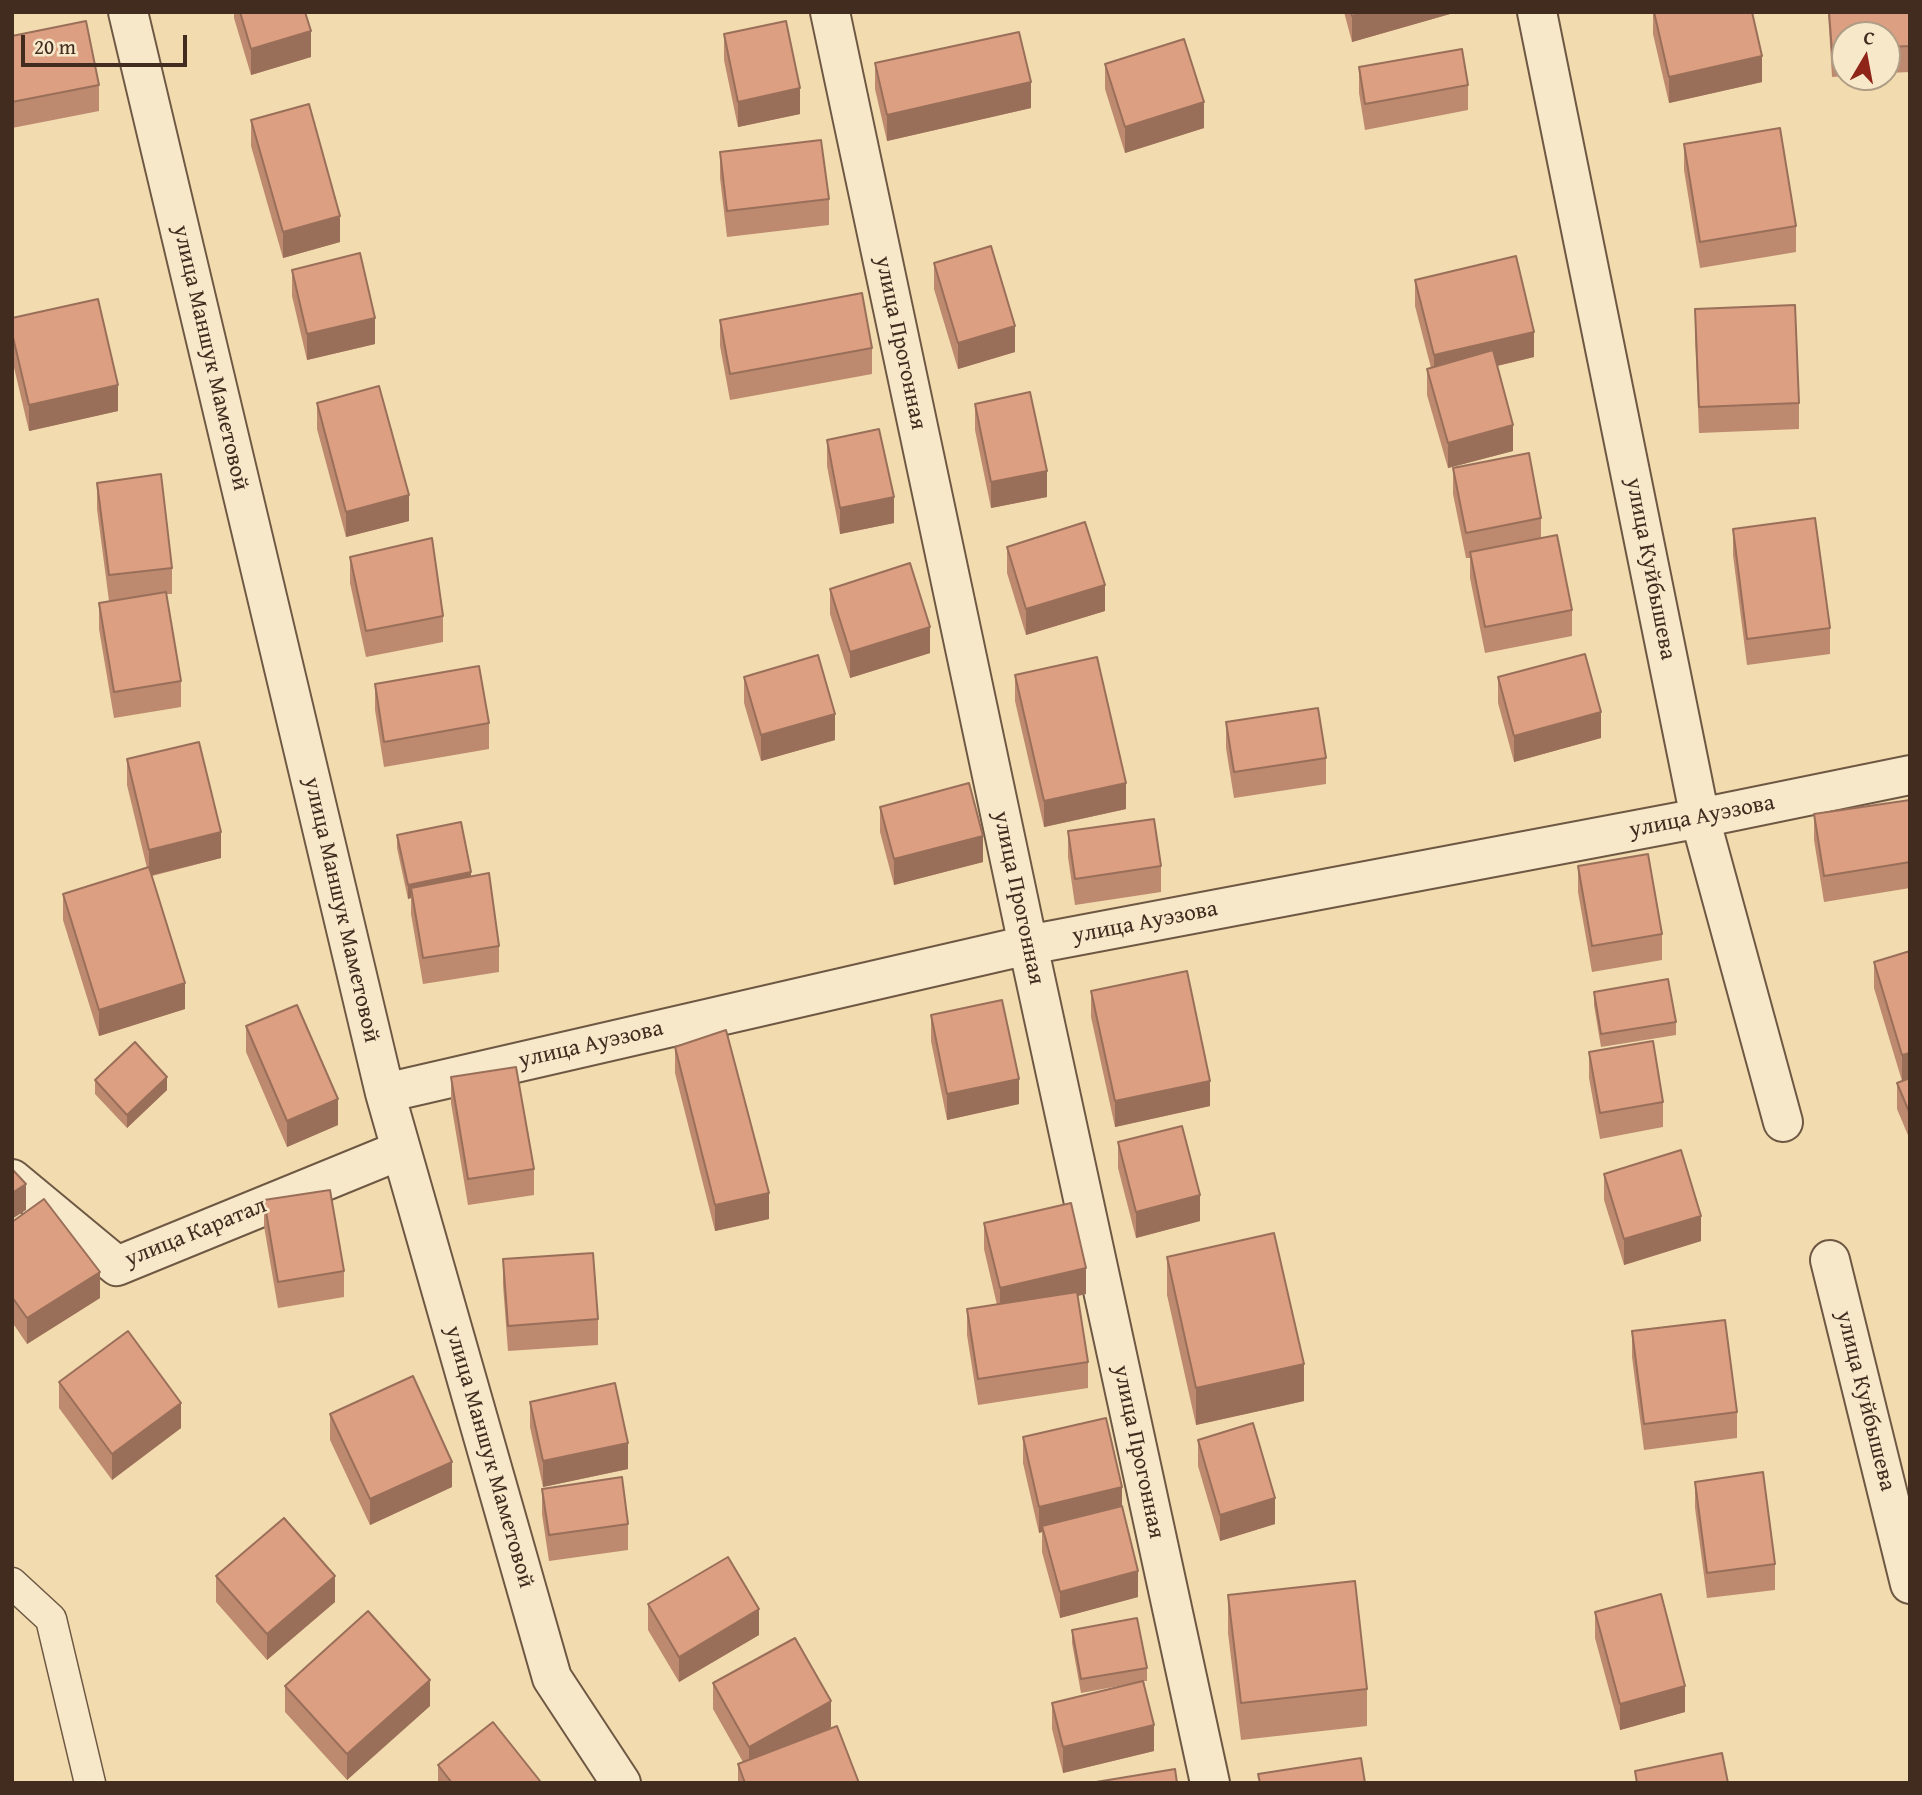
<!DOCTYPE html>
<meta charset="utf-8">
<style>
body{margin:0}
#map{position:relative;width:1922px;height:1795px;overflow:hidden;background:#f2dbae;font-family:"Gentium Book Plus",serif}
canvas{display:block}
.frame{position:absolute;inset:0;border:14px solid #422c1f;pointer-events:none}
.north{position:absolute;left:1831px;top:21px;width:70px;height:70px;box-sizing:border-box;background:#f7e8ca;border:2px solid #af9d86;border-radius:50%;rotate:10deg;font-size:19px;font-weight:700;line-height:28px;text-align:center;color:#422c1f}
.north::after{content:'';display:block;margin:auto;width:24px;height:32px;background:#8f2418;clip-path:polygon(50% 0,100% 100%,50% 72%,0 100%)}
.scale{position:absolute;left:21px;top:35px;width:166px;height:32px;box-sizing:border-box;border:4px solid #422c1f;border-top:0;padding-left:9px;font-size:21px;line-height:24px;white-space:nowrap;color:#422c1f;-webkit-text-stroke:5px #f7e8ca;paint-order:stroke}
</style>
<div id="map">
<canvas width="1922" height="1795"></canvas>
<div class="frame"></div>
<div class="north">С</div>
<div class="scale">20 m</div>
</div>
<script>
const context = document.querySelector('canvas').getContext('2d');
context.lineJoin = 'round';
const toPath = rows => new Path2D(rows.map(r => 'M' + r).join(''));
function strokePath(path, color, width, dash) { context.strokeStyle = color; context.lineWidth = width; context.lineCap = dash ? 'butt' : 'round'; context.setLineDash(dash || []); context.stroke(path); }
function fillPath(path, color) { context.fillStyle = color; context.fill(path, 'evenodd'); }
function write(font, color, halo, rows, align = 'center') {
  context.font = font + ' "Gentium Book Plus",serif'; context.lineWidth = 5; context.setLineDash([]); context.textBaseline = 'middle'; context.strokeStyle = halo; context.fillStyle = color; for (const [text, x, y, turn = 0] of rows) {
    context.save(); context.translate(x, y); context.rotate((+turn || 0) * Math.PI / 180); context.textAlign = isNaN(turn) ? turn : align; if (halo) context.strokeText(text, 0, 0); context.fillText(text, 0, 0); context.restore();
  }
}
const service = toPath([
 [12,1583,51,1619,90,1783]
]);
const minor = toPath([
 [128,12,385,1093,552,1678,621,1783],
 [830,12,1028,945,1210,1783],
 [1537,12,1700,818,1783,1122],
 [385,1093,1028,945,1700,818,1910,775],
 [12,1179,117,1266,401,1150],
 [1830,1260,1910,1584]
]);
strokePath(service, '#6e5843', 33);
strokePath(minor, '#6e5843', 42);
strokePath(service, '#f7e8ca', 30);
strokePath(minor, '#f7e8ca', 38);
fillPath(toPath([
 [234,12,305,12,311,57,251,75,234,18],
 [1344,12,1457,12,1352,42],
 [1653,12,1752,12,1762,82,1669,103,1653,34],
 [1828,12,1910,12,1910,72,1887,73,1887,35,1845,35,1845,76,1832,77],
 [724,34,800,114,738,127,724,60],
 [12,36,99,85,99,111,12,128],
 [875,63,1031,108,887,141,875,89],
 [1105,64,1204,128,1125,153,1105,89],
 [1359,67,1468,85,1468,110,1365,130,1359,93],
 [251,120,340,242,283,258,251,146],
 [1684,144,1796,226,1796,252,1700,268,1684,170],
 [720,152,829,199,829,225,727,237,720,178],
 [934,263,1015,352,958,369,934,289],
 [292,270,375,344,307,360,292,296],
 [1415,280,1534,357,1497,366,1513,451,1448,468,1427,395,1427,369,1431,368,1415,306],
 [1695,309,1799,403,1799,429,1699,433,1695,335],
 [12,318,118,411,29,431,12,359],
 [720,320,872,348,872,374,730,400,720,346],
 [317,403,409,521,346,537,317,429],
 [975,404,1047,497,991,508,975,430],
 [827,440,894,523,840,534,827,466],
 [1453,468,1541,518,1541,538,1572,610,1572,636,1485,653,1470,578,1470,558,1466,558,1453,494],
 [97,483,172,568,172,594,166,594,181,681,181,707,114,718,99,629,99,603,119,600,109,601,97,509],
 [1733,529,1830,628,1830,654,1747,665,1733,555],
 [1007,547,1105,611,1026,635,1007,573],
 [350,557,443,616,443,642,366,657,350,583],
 [830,589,930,653,850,678,830,614],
 [1015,675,1126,809,1044,827,1015,701],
 [744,677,835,740,761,761,744,703],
 [1498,677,1601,738,1514,762,1498,703],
 [375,684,489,723,489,749,384,767,375,710],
 [1226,722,1326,758,1326,784,1234,798,1226,748],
 [127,759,221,858,152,876,185,1009,99,1036,63,920,63,894,147,868,127,785],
 [1910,800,1910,888,1824,902,1814,840,1814,814],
 [880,807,983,862,894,885,880,832],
 [1068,831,1161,866,1161,892,1075,905,1068,857],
 [397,835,471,876,499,946,499,972,423,984,411,914,411,898,408,899,397,848],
 [1578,866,1662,934,1662,960,1592,972,1578,892],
 [1910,951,1910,1140,1897,1109,1897,1083,1902,1081,1874,988,1874,962],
 [1091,991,1210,1106,1115,1127,1091,1017],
 [1594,992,1676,1022,1676,1035,1601,1047,1594,1005],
 [931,1015,1019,1104,947,1120,931,1041],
 [246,1026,338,1125,287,1147,246,1052],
 [675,1047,769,1219,715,1231,675,1073],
 [1589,1052,1663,1102,1663,1127,1600,1139,1589,1078],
 [451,1077,534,1169,534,1195,468,1205,451,1103],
 [95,1080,167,1090,127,1128,95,1094],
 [1118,1142,1200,1221,1136,1238,1118,1168],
 [1604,1174,1701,1241,1624,1265,1604,1200],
 [264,1200,344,1271,344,1297,278,1308,264,1226],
 [12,1222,100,1298,27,1344,12,1322],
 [984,1223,1086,1294,1077,1296,1088,1362,1088,1388,978,1405,967,1335,967,1309,997,1305,984,1249],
 [1167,1257,1304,1401,1196,1425,1167,1295],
 [503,1259,598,1319,598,1345,508,1351,503,1285],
 [1632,1331,1737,1412,1737,1438,1644,1450,1632,1357],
 [59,1382,181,1428,112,1480,59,1408],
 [530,1402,628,1469,543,1487,530,1427],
 [330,1414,452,1487,370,1525,330,1440],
 [1023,1437,1122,1508,1138,1597,1060,1618,1042,1552,1042,1532,1039,1533,1023,1463],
 [1198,1440,1275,1524,1220,1541,1198,1466],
 [1695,1482,1775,1564,1775,1590,1707,1598,1695,1508],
 [542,1489,628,1524,628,1550,549,1561,542,1514],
 [216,1576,335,1602,267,1660,216,1602],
 [1228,1595,1367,1689,1367,1726,1241,1740,1228,1633],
 [648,1604,759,1635,679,1682,648,1630],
 [1595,1612,1685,1712,1620,1730,1595,1638],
 [1072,1630,1147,1668,1147,1681,1144,1681,1154,1751,1063,1773,1052,1729,1052,1703,1130,1684,1081,1693,1072,1643],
 [713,1683,831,1727,822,1732,859,1783,738,1783,738,1764,743,1762,713,1709],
 [285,1686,430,1706,347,1780,285,1712],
 [438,1765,540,1783,438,1783]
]), '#bd896f');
fillPath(toPath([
 [1364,12,1457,12,1352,42,1352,16],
 [311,31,311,57,251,75,251,49],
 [1762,56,1762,82,1669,103,1669,77],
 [1031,82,1031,108,887,141,887,115],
 [800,88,800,114,738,127,738,102],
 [1204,102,1204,128,1125,153,1125,127],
 [340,216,340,242,283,258,283,232],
 [375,318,375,344,307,360,307,334],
 [1015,326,1015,352,958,369,958,343],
 [1534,332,1534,357,1434,381,1434,355],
 [118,385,118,411,29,431,29,405],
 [1513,425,1513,451,1448,468,1448,443],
 [1047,471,1047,497,991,508,991,482],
 [409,495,409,521,346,537,346,512],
 [894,497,894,523,840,534,840,508],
 [1105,585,1105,611,1026,635,1026,609],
 [930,627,930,653,850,678,850,652],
 [1601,712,1601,738,1514,762,1514,736],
 [835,714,835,740,761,761,761,735],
 [1126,783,1126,809,1044,827,1044,801],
 [221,832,221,858,149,876,149,850],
 [983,836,983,862,894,885,894,859],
 [471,872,471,886,411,888,411,898,408,899,408,885],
 [185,983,185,1009,99,1036,99,1010],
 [1910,1053,1910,1079,1902,1081,1902,1055],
 [167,1077,167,1090,127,1128,127,1115],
 [1019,1079,1019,1104,947,1120,947,1094],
 [1210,1081,1210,1106,1115,1127,1115,1101],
 [338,1099,338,1125,287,1147,287,1121],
 [26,1184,26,1210,12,1219,12,1193],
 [769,1193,769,1219,715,1231,715,1205],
 [1200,1195,1200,1221,1136,1238,1136,1212],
 [1701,1216,1701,1241,1624,1265,1624,1239],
 [1086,1268,1086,1294,1000,1314,1000,1288],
 [100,1272,100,1298,27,1344,27,1318],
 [1304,1364,1304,1401,1196,1425,1196,1388],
 [181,1403,181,1428,112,1480,112,1454],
 [628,1443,628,1469,543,1487,543,1461],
 [452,1462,452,1487,370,1525,370,1499],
 [1122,1487,1122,1513,1042,1526,1042,1532,1039,1533,1039,1507],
 [1275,1498,1275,1524,1220,1541,1220,1515],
 [1138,1571,1138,1597,1060,1618,1060,1592],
 [335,1576,335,1602,267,1660,267,1634],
 [759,1609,759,1635,679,1682,679,1657],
 [430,1680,430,1706,347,1780,347,1754],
 [1685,1686,1685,1712,1620,1730,1620,1704],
 [831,1701,831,1727,749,1773,749,1747],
 [1154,1725,1154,1751,1063,1773,1063,1747]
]), '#9a6f5a');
const building = toPath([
 [240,12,305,12,311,31,251,49,240,12],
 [1351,12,1364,12,1352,16,1351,12],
 [1654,12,1752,12,1762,56,1669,77,1654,12],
 [1829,12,1910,12,1910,46,1887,47,1887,35,1845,35,1845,50,1832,51,1829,12],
 [86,21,99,85,12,102,12,36,86,21],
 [786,21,800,88,738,102,724,34,786,21],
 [1019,32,1031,82,887,115,875,63,1019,32],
 [1184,39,1204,102,1125,127,1105,64,1184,39],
 [1462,49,1468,85,1365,104,1359,67,1462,49],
 [309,104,340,216,283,232,251,120,309,104],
 [1780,128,1796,226,1700,242,1684,144,1780,128],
 [821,140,829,199,727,211,720,152,821,140],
 [991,246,1015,326,958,343,934,263,991,246],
 [360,253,375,318,307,334,292,270,360,253],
 [1516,256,1534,332,1434,355,1415,280,1516,256],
 [862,293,872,348,730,374,720,320,862,293],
 [98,299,118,385,29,405,12,333,12,318,98,299],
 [1795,305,1799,403,1699,407,1695,309,1795,305],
 [1493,350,1513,425,1448,443,1427,369,1493,350],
 [379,386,409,495,346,512,317,403,379,386],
 [1030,392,1047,471,991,482,975,404,1030,392],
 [879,429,894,497,840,508,827,440,879,429],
 [1529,453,1541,518,1466,533,1453,468,1529,453],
 [161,474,172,568,109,575,97,483,161,474],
 [1815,518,1830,628,1747,639,1733,529,1815,518],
 [1085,522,1105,585,1026,609,1007,547,1085,522],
 [1557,535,1572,610,1485,627,1470,552,1557,535],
 [432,538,443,616,366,631,350,557,432,538],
 [910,563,930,627,850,652,830,589,910,563],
 [166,592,181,681,114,692,99,603,166,592],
 [1585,654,1601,712,1514,736,1498,677,1585,654],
 [818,655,835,714,761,735,744,677,818,655],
 [1097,657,1126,783,1044,801,1015,675,1097,657],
 [479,666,489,723,384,742,375,684,479,666],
 [1318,708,1326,758,1234,772,1226,722,1318,708],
 [199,742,221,832,149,850,127,759,199,742],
 [969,783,983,836,894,859,880,807,969,783],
 [1910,800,1910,862,1824,876,1814,814,1910,800],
 [1154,819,1161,866,1075,879,1068,831,1154,819],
 [461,822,471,872,408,885,397,835,461,822],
 [1648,854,1662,934,1592,946,1578,866,1648,854],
 [149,867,185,983,99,1010,63,894,149,867],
 [489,873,499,946,423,958,411,888,489,873],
 [1910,951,1910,1053,1902,1055,1874,962,1910,951],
 [1187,971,1210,1081,1115,1101,1091,991,1187,971],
 [1668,979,1676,1022,1601,1034,1594,992,1668,979],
 [1002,1000,1019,1079,947,1094,931,1015,1002,1000],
 [297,1005,338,1099,287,1121,246,1026,297,1005],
 [726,1030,769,1193,715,1205,675,1047,726,1030],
 [1653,1041,1663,1102,1600,1113,1589,1052,1653,1041],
 [135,1042,167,1077,127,1115,95,1080,135,1042],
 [516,1067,534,1169,468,1179,451,1077,516,1067],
 [1910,1078,1910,1114,1897,1083,1910,1078],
 [1182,1126,1200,1195,1136,1212,1118,1142,1182,1126],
 [1681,1150,1701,1216,1624,1239,1604,1174,1681,1150],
 [12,1169,26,1184,12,1193,12,1169],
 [330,1190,344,1271,278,1282,264,1200,330,1190],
 [44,1199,100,1272,27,1318,12,1297,12,1222,44,1199],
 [1071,1203,1086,1268,1000,1288,984,1223,1071,1203],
 [1274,1233,1304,1364,1196,1388,1167,1257,1274,1233],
 [593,1253,598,1319,508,1326,503,1259,593,1253],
 [1077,1292,1088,1362,978,1379,967,1309,1077,1292],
 [1725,1320,1737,1412,1644,1424,1632,1331,1725,1320],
 [128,1331,181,1403,112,1454,59,1382,128,1331],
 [413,1376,452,1462,370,1499,330,1414,413,1376],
 [615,1383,628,1443,543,1461,530,1402,615,1383],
 [1106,1418,1122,1487,1039,1507,1023,1437,1106,1418],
 [1253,1423,1275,1498,1220,1515,1198,1440,1253,1423],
 [1763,1472,1775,1564,1707,1573,1695,1482,1763,1472],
 [622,1477,628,1524,549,1535,542,1489,622,1477],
 [1122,1506,1138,1571,1060,1592,1042,1526,1122,1506],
 [284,1518,335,1576,267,1634,216,1576,284,1518],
 [728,1557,759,1609,679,1657,648,1604,728,1557],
 [1355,1581,1367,1689,1241,1703,1228,1595,1355,1581],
 [1661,1594,1685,1686,1620,1704,1595,1612,1661,1594],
 [368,1611,430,1680,347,1754,285,1686,368,1611],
 [1137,1618,1147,1668,1081,1679,1072,1630,1137,1618],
 [795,1638,831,1701,749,1747,713,1683,795,1638],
 [1143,1681,1154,1725,1063,1747,1052,1703,1143,1681],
 [493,1722,540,1781,537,1783,452,1783,438,1765,493,1722],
 [837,1726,859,1783,745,1783,738,1764,837,1726],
 [1722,1753,1728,1783,1637,1783,1635,1771,1722,1753],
 [1361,1758,1365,1783,1260,1783,1258,1774,1361,1758],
 [1175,1769,1177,1783,1090,1783,1175,1769]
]);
fillPath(building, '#dc9f81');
strokePath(building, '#9a6f5a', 2);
write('23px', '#422c1f', '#f7e8ca', [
 ["улица Прогонная",900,343,78],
 ["улица Маншук Маметовой",210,358,77],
 ["улица Куйбышева",1650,569,79],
 ["улица Ауэзова",1702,817,-11],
 ["улица Прогонная",1018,898,78],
 ["улица Маншук Маметовой",341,910,77],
 ["улица Ауэзова",1145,923,-11],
 ["улица Ауэзова",591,1045,-13],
 ["улица Каратал",196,1233,-22],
 ["улица Куйбышева",1865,1401,76],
 ["улица Прогонная",1138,1452,78],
 ["улица Маншук Маметовой",489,1457,74]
]);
</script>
